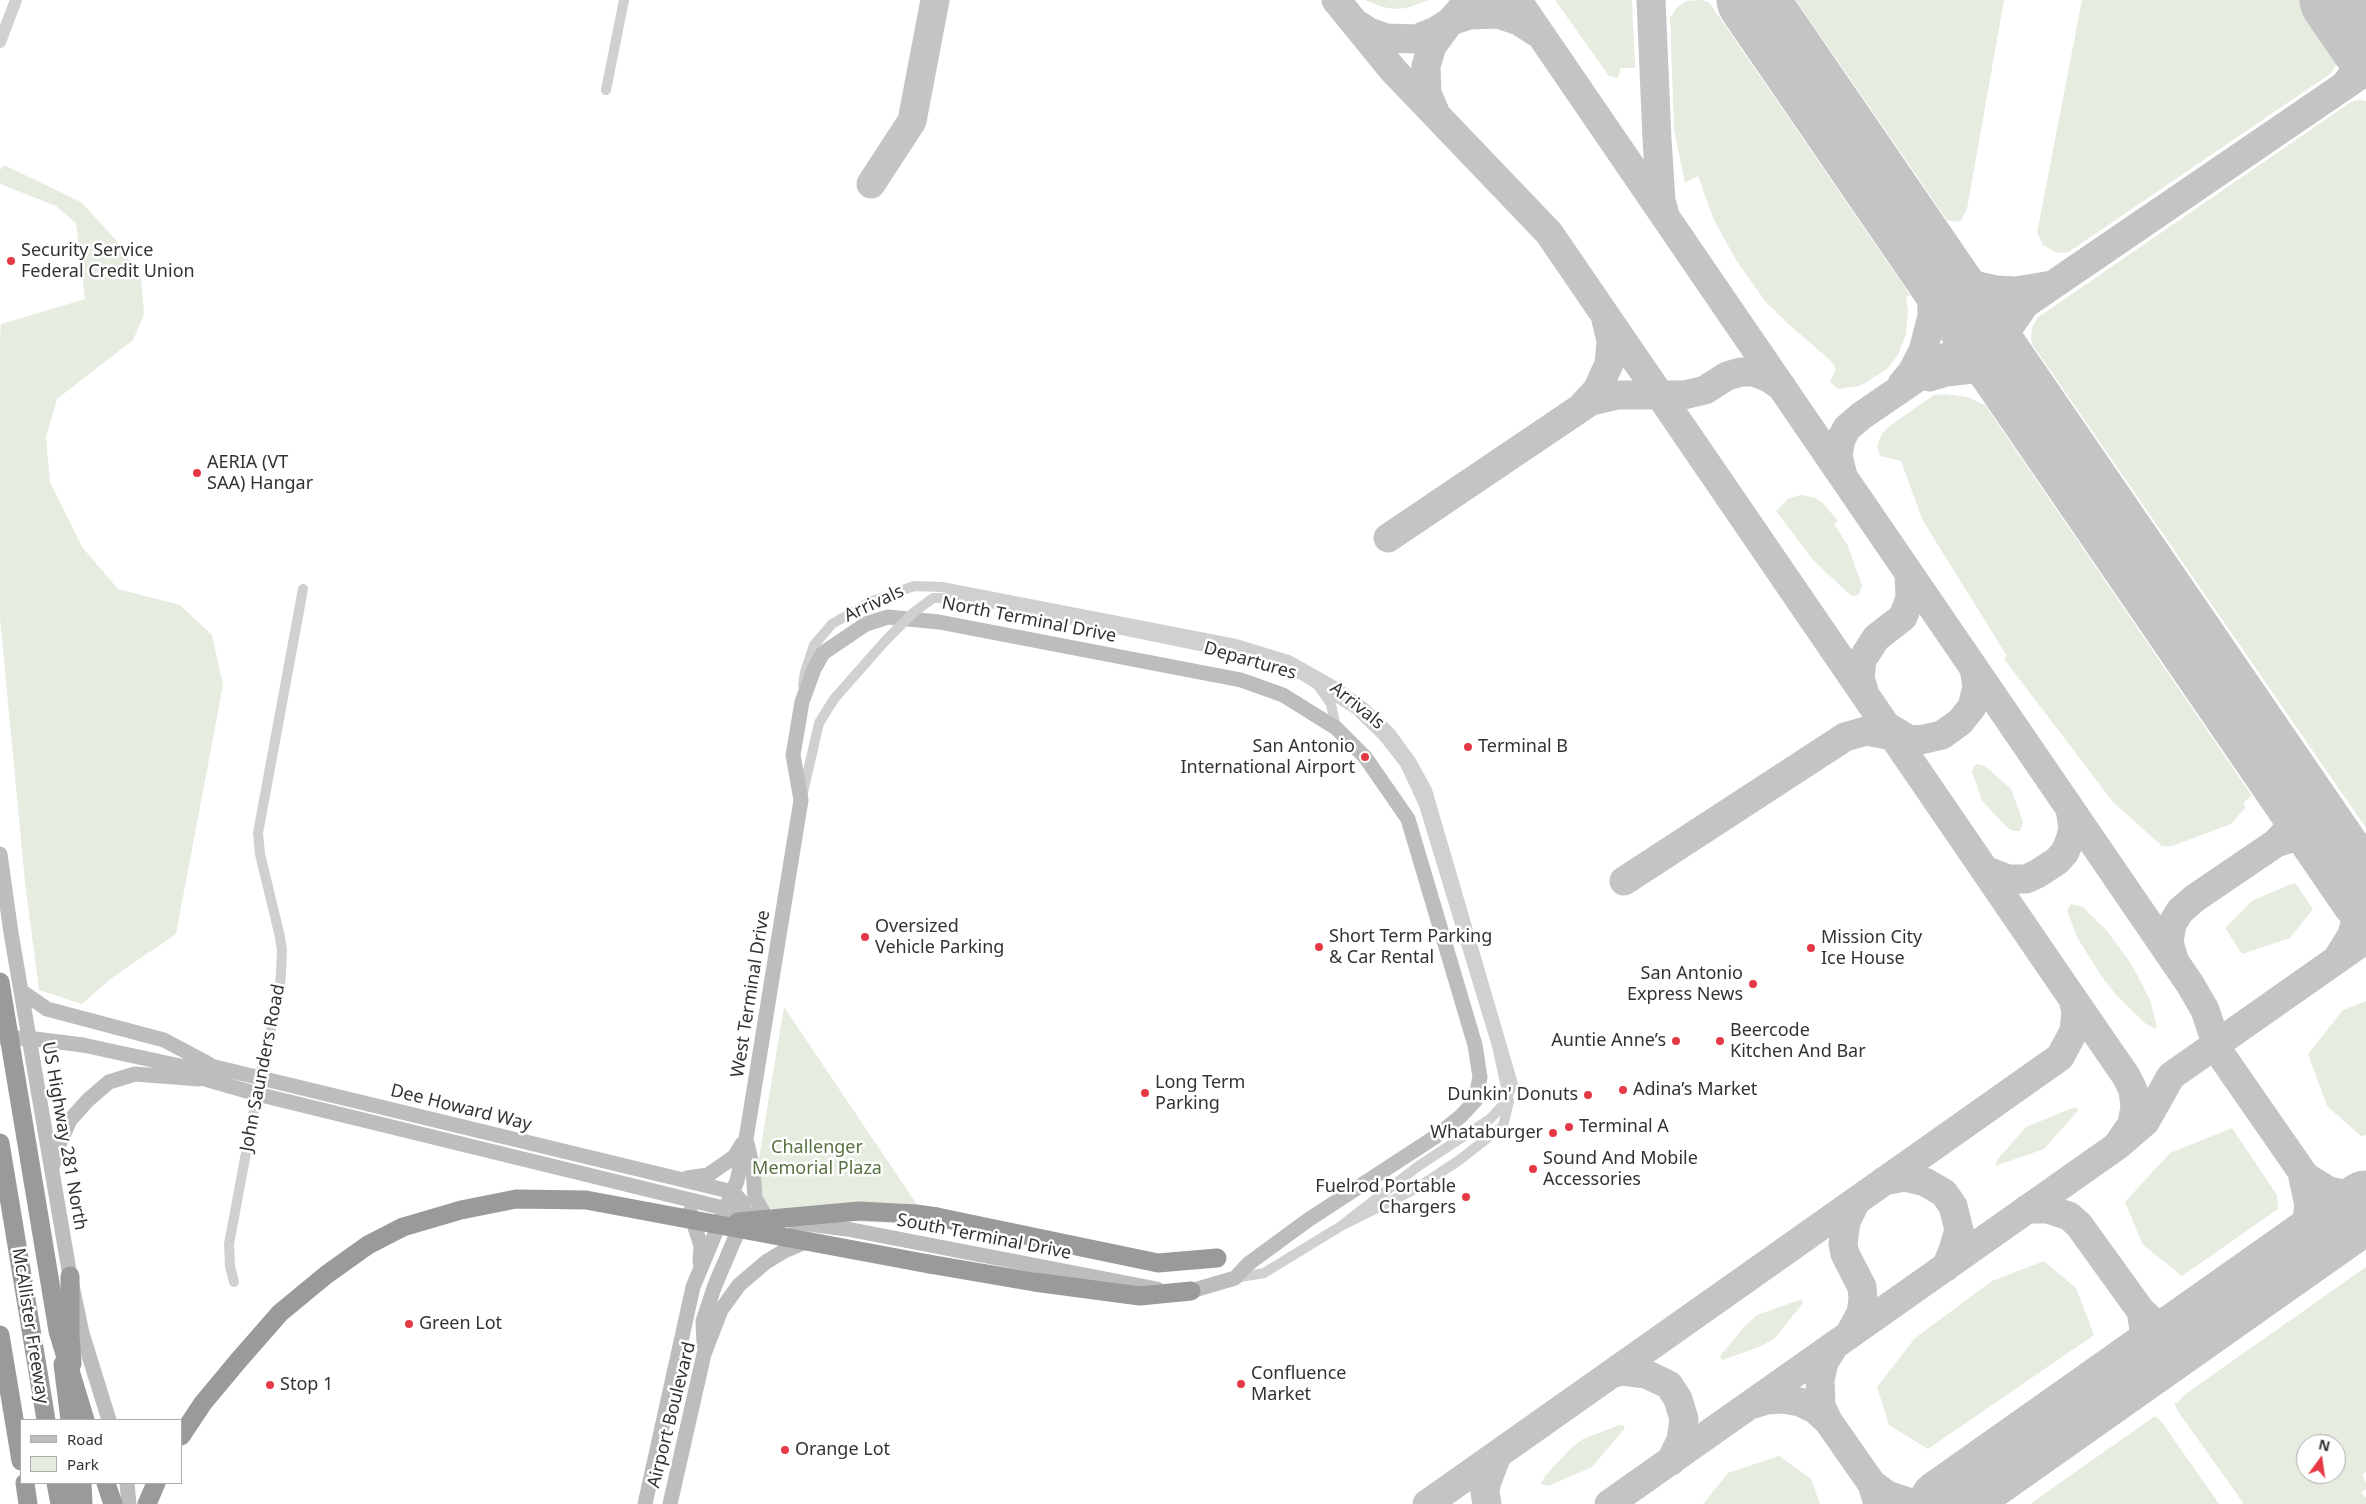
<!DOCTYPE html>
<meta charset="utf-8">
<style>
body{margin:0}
#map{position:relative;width:2366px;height:1504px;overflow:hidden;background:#fff;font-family:"Noto Sans",sans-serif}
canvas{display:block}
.legend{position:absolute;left:20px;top:1419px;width:162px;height:65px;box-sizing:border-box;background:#fff;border:1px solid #adadad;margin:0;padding:6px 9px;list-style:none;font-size:15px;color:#333}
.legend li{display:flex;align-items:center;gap:10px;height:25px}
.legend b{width:25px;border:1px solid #adadad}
.north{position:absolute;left:2296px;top:1434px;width:50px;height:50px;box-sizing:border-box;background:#fff;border:1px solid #adadad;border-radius:50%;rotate:14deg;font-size:14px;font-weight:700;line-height:20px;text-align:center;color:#333}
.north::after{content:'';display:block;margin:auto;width:18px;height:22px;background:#e63946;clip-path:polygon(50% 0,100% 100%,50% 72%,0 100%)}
</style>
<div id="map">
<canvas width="2366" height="1504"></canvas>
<ul class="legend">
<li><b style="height:6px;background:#bdbdbd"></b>Road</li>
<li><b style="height:14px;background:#e6ecdf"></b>Park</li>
</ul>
<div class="north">N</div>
</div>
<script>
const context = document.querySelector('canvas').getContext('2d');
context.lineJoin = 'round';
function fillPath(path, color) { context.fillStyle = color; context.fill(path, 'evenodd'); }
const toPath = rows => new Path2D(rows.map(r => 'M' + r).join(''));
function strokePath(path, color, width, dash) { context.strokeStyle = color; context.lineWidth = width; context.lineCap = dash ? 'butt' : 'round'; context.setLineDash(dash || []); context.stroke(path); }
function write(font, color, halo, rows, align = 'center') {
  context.font = font + ' "Noto Sans",sans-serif'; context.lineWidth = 5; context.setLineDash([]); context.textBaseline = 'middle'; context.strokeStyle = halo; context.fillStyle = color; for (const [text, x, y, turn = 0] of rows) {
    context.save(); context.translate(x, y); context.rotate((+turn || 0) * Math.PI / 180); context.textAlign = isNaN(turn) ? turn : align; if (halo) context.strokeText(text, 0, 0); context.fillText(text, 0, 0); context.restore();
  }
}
fillPath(toPath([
 [1365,0,1429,0,1407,8,1394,9,1383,7],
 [1555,0,1632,0,1635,68,1620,68,1619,76,1616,78,1609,76],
 [1702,0,1709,2,1910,295,1906,297,1908,310,1906,334,1898,355,1887,369,1860,386,1838,389,1830,382,1836,368,1831,361,1785,321,1765,301,1736,260,1714,220,1698,176,1685,183,1674,130,1670,16,1672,16,1676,8,1686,1],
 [1796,0,2004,0,1967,209,1961,221,1956,222,1947,220],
 [2082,0,2306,0,2335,43,2338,50,2337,64,2330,74,2070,251,2065,253,2055,252,2043,245,2037,233],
 [2360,100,2366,101,2366,828,2032,344,2031,336,2032,328,2037,318,2351,102],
 [4,165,81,202,117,241,141,278,144,315,133,340,57,399,46,437,50,482,82,547,118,589,180,605,212,635,223,685,176,934,113,977,82,1004,39,990,25,882,0,618,0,338,1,324,85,299,76,223,56,206,0,184,0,170],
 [1945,394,1967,397,1985,405,2252,796,2244,802,2245,808,2231,824,2172,846,2162,846,2113,802,2004,659,2007,656,1923,521,1901,461,1880,456,1877,446,1882,434,1888,427,1934,395],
 [1802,495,1815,498,1822,502,1838,521,1834,524,1847,544,1862,585,1859,595,1852,596,1847,592,1813,560,1776,511,1789,498],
 [1977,764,1985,766,2011,789,2023,822,2020,831,2013,831,2008,828,1982,801,1972,772,1974,766],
 [2291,884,2296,884,2313,909,2290,938,2242,954,2225,928,2252,901],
 [2071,904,2083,907,2107,931,2132,965,2150,1000,2157,1027,2154,1028,2146,1024,2116,995,2100,974,2078,939,2071,921,2067,910],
 [2366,1001,2366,1135,2361,1136,2327,1106,2308,1054,2343,1010],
 [784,1007,930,1224,862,1222,773,1211,756,1189,758,1164],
 [2075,1107,2078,1110,2076,1113,2044,1149,1995,1166,1997,1160,2026,1127],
 [2232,1128,2277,1195,2278,1209,2182,1276,2143,1245,2125,1202,2170,1153],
 [2044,1261,2076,1288,2094,1335,1928,1449,1889,1425,1877,1387,1915,1338,1992,1281],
 [2366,1267,2366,1472,2362,1475,2366,1483,2366,1489,2361,1492,2366,1498,2366,1504,2244,1504,2177,1410,2174,1402,2177,1403,2184,1395],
 [2306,1444,2336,1444,2336,1474,2306,1474],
 [1802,1299,1803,1303,1774,1339,1761,1346,1723,1360,1721,1359,1720,1356,1744,1327,1757,1315],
 [2155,1416,2161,1421,2219,1504,2030,1504],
 [1619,1425,1623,1425,1625,1428,1592,1467,1548,1486,1541,1484,1545,1476,1572,1447,1583,1439],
 [1779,1456,1811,1479,1820,1504,1703,1504,1728,1473]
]), '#e6ecdf');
strokePath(toPath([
 [1336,0,1393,70,1549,233,2073,999,2126,1076,2133,1090,2135,1107,2132,1124,2117,1146],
 [1517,0,2190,984,2205,1010,2219,1052,2339,1225],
 [1651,0,1657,139,1661,201,1664,211],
 [1751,0,1754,4],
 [1451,21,1470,15,1498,14,1519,21,1536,32],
 [1357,24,1369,32,1386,38,1416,39,1436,31,1451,21,1469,0],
 [2344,86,2355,72,2360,56,2359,44,2349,20],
 [1435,112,1427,93,1426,66,1432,46,1449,23],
 [871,184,912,121,935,0],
 [1922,247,1950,274,1973,285,1996,290,2016,291,2046,286],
 [1929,377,1946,372,1981,368,2011,379],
 [2011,379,2004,359,2002,346,2006,331,2021,310],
 [1902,384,1912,372,1923,351,1932,316,1931,278,1919,244],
 [1584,404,1597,390,1609,364,1611,341,1606,320],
 [1843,476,1838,456,1841,439,1847,428,1861,416,2366,71],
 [1388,538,1591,401,1617,395,1684,395,1705,390,1727,376,1741,372,1754,372,1769,378,1782,387],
 [1865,694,1860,678,1862,660,1876,638,1903,617,1910,598,1909,573],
 [1888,727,1908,739,1920,740,1942,735,1960,722,1972,707,1977,687,1974,668],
 [2276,843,2292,838,2310,839,2325,846,2337,856],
 [1985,870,2008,879,2026,879,2037,874,2057,861,2065,852,2070,840,2073,828,2070,809],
 [1624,881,1845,737,1866,731,1903,738],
 [2339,956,2352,935,2357,916,2355,890,2349,872],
 [2174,960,2169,942,2172,924,2180,911,2195,898,2276,843,2286,832,2292,821,2293,804,2291,789],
 [2308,1178,2329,1191,2347,1195,2366,1195],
 [1884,1181,1904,1177,1925,1182,1944,1193,1953,1206,1959,1230,1953,1250,1946,1267],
 [2027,1209,2047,1209,2069,1216,2079,1225,2141,1311,2152,1321,2173,1328,2185,1328,2199,1324],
 [2274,1271,2295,1250,2306,1225,2309,1205,2303,1178],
 [1849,1335,1861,1313,1863,1299,1862,1287,1845,1254,1843,1244,1846,1222,1856,1201],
 [2137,1368,2146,1341,2141,1311],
 [1611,1374,1622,1371,1646,1374,1669,1385,1678,1399,1684,1419,1681,1440,1671,1461],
 [1754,1404,1767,1400,1782,1399,1800,1402,1815,1409,1828,1421,1872,1484,1878,1504],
 [1828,1421,1821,1406,1820,1380,1824,1362,1834,1346],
 [1872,1484,1887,1495,1914,1504],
 [1427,1504,2060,1057,2074,1031,2076,1012,2073,999],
 [1487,1504,1485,1492,1486,1484,1497,1455],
 [1609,1504,2117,1146,2145,1122,2171,1076,2366,939],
 [1932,1504,1952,1498],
 [1974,1504,1978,1486,1996,1468]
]), '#c4c4c4', 29);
strokePath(toPath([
 [1752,0,2366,897],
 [2335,0,2366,45],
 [1944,1504,2366,1206]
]), '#c4c4c4', 71);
strokePath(toPath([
 [606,90,624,0],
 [1317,684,1331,704,1336,728],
 [803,685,805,672,814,645,832,624,870,602,914,586,942,587,1236,644,1289,660,1335,686,1365,708,1390,732,1411,761,1427,790,1513,1084,1504,1104,1490,1119,1417,1167,1341,1226],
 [802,797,819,723,834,699],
 [1235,1278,1264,1273,1341,1226,1417,1188,1458,1161,1503,1126,1509,1101],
 [234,1282,230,1266,229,1244,260,1078,280,990,282,951,280,937,260,854,258,833,303,589]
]), '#d0d0d0', 10);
strokePath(toPath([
 [0,42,16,0]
]), '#d0d0d0', 12);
strokePath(toPath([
 [0,854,11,933,70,1276,82,1333,109,1420],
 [21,991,47,1009,164,1040,209,1064],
 [83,1045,180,1066,215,1067,733,1192],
 [180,1066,205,1079,257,1094,756,1216],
 [747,1143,753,1169,755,1198,767,1218],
 [52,1168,58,1147,70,1120,88,1100,109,1082,135,1074,199,1079],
 [687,1178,708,1175,734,1157,742,1144],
 [690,1212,701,1246,700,1262],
 [793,1222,847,1229,1157,1289],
 [704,1345,703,1321,715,1285,745,1215,742,1202,733,1192],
 [127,1483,129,1504],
 [645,1504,693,1287,737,1181,746,1139,801,800,793,755,802,702,814,669,823,653,866,624,888,617,939,622,1241,680,1283,695,1336,728,1365,757,1408,819,1475,1045,1480,1077,1475,1101,1461,1116,1435,1137,1308,1220,1248,1264,1235,1278,1191,1291,1180,1291],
 [670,1504,704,1354,721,1310,739,1285,766,1262,784,1251,810,1240]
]), '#bdbdbd', 15);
strokePath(toPath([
 [0,1143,46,1420],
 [937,1217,1158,1263,1217,1258],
 [929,1264,1034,1282,1140,1296,1191,1291],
 [70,1276,70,1336,72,1364],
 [0,1335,21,1461],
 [63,1364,70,1420],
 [25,1483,28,1504],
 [56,1483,60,1504],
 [82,1483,83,1504],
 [106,1483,113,1504],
 [69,1504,71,1483],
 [147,1504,156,1483]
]), '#9a9a9a', 19);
strokePath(toPath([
 [834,699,886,640,913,613,933,598,966,598,1244,655,1302,675,1355,709,1383,736,1405,764,1424,805,1497,1046,1509,1101]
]), '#d0d0d0', 10);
strokePath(toPath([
 [0,1037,35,1039,83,1045]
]), '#bdbdbd', 15);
strokePath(toPath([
 [0,982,58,1331,85,1420],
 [738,1222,859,1211,916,1214,937,1217],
 [181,1436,203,1403,238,1361,280,1313,326,1275,368,1245,403,1227,461,1210,516,1199,586,1200,929,1264]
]), '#9a9a9a', 19);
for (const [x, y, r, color] of [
 [11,261,5,"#e63946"],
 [197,473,5,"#e63946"],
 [1468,747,5,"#e63946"],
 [1365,757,5,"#e63946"],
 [865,937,5,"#e63946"],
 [1319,947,5,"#e63946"],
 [1811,948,5,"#e63946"],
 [1753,984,5,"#e63946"],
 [1676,1041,5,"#e63946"],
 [1720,1041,5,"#e63946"],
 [1623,1090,5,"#e63946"],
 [1145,1093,5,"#e63946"],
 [1588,1095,5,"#e63946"],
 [1569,1127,5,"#e63946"],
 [1553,1133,5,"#e63946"],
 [1533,1169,5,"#e63946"],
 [1466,1197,5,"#e63946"],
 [409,1324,5,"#e63946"],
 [1241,1384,5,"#e63946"],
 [270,1385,5,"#e63946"],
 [785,1450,5,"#e63946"]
]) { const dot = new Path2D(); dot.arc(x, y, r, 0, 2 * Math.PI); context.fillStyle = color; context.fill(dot); strokePath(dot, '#fff', 2); }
write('18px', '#333', '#fff', [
 ["Security Service",21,251],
 ["Federal Credit Union",21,272],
 ["AERIA (VT",207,463],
 ["SAA) Hangar",207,484],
 ["San Antonio",1355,747,"right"],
 ["International Airport",1355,768,"right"],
 ["Terminal B",1478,747],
 ["Oversized",875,927],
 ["Vehicle Parking",875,948],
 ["Short Term Parking",1329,937],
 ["& Car Rental",1329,958],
 ["Mission City",1821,938],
 ["Ice House",1821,959],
 ["San Antonio",1743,974,"right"],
 ["Express News",1743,995,"right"],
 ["Beercode",1730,1031],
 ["Kitchen And Bar",1730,1052],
 ["Auntie Anne’s",1666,1041,"right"],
 ["Long Term",1155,1083],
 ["Parking",1155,1104],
 ["Adina’s Market",1633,1090],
 ["Dunkin' Donuts",1578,1095,"right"],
 ["Terminal A",1579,1127],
 ["Whataburger",1543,1133,"right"],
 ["Sound And Mobile",1543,1159],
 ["Accessories",1543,1180],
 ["Fuelrod Portable",1456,1187,"right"],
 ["Chargers",1456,1208,"right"],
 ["Green Lot",419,1324],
 ["Confluence",1251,1374],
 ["Market",1251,1395],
 ["Stop 1",280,1385],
 ["Orange Lot",795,1450]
], 'left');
write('18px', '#333', '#fff', [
 ["Arrivals",874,604,-25],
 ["North Terminal Drive",1029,620,11],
 ["Departures",1250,661,16],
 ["Arrivals",1357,706,39],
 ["West Terminal Drive",751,994,-81],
 ["John Saunders Road",263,1068,-79],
 ["Dee Howard Way",461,1108,14],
 ["US Highway 281 North",64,1136,80],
 ["South Terminal Drive",984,1237,11],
 ["McAllister Freeway",30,1326,81],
 ["Airport Boulevard",672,1415,-76]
]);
write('18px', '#56703f', '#fff', [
 ["Challenger",817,1148],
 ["Memorial Plaza",817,1169]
]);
</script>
